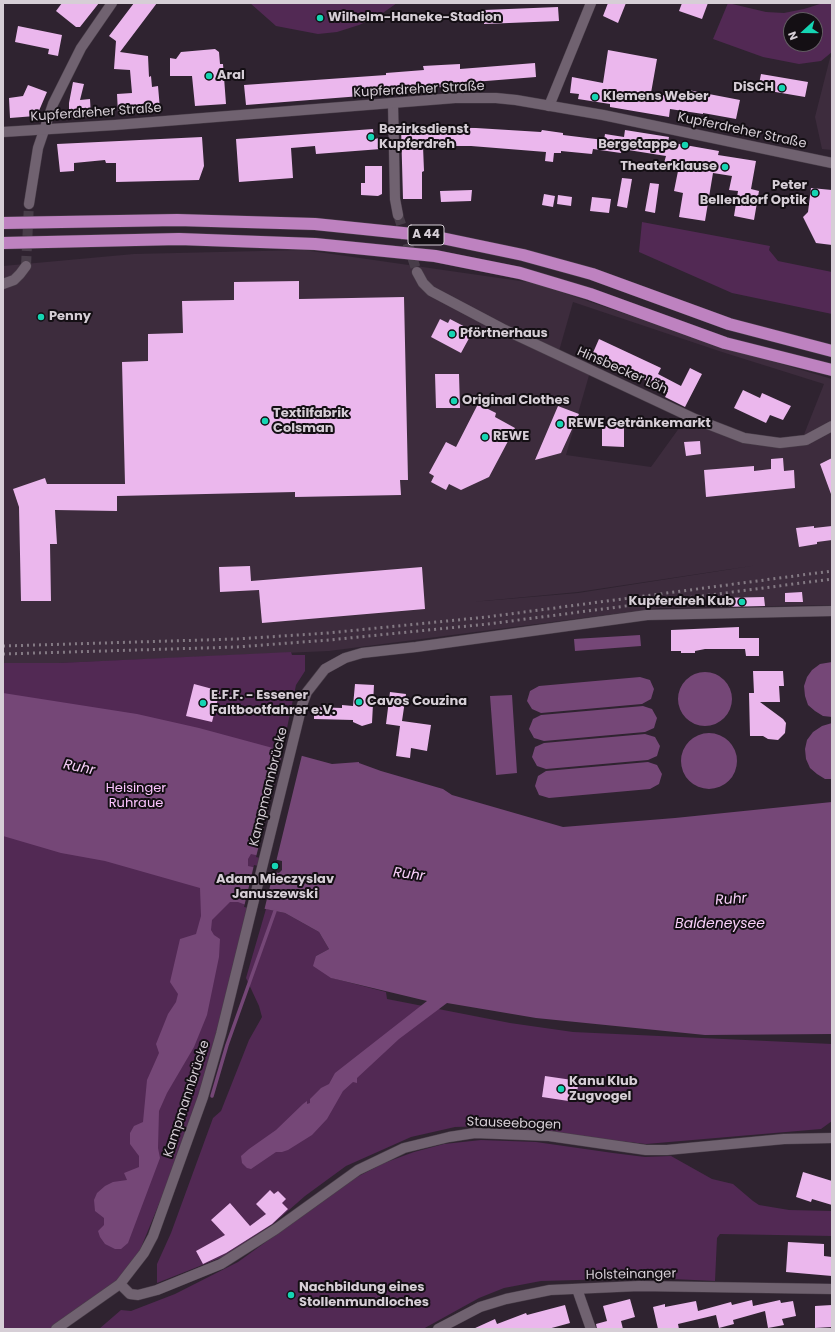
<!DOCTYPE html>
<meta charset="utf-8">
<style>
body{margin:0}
#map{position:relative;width:835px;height:1332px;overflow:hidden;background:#2f2330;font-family:Poppins,sans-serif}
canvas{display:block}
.frame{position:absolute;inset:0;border:4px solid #d6ced6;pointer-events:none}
.north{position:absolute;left:783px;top:12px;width:40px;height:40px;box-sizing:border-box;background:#140f14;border:1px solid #625b62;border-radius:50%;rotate:249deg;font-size:11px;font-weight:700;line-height:16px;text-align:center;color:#d6ced6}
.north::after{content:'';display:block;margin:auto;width:14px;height:18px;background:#15d5b3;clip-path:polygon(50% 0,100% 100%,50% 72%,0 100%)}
</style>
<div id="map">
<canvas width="835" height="1332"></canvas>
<div class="frame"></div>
<div class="north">N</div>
</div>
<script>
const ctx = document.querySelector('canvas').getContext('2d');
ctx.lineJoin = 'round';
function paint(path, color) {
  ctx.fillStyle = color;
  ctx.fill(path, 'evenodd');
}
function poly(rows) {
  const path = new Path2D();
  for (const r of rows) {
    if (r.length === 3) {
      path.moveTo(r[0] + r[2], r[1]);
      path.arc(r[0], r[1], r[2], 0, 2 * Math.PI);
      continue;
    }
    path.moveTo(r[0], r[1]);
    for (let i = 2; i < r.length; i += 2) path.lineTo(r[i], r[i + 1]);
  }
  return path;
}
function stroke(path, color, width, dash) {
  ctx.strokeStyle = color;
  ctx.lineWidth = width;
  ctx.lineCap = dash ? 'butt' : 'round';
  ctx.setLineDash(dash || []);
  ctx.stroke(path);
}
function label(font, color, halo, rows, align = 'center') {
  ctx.font = font + ' Poppins,sans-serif';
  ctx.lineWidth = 4;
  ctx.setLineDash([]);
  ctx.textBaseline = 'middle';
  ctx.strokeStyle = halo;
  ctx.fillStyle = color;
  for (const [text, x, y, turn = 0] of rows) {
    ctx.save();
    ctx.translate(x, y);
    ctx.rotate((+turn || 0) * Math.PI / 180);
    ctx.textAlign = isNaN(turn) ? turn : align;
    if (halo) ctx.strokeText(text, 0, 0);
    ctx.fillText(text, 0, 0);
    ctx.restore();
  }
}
paint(poly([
 [832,55,832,150,822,149,815,117,830,58],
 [304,250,534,283,724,347,832,379,832,605,660,608,329,651,59,663,3,663,3,266,134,254],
 [573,302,722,352,824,384,803,437,778,440,746,436,690,413,651,467,566,455,592,365,559,351],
 [758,565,578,593,472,602,578,592]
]), '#3d2c3d');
paint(poly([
 [250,3,397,3,377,17,359,25,337,32,318,34,276,26],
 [728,3,766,12,784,13,804,9,823,3,832,3,832,52,821,61,799,64,763,57,713,39],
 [791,20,815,20,815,44,791,44],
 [642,222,770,246,769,250,778,261,832,272,832,314,732,293,639,252],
 [291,652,292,655,305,655,305,671,296,685,249,909,199,1097,166,1187,140,1250,130,1271,53,1329,3,1329,3,663,59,663],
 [266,909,285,913,319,932,329,949,316,956,332,978,386,992,387,999,510,1023,573,1032,832,1044,832,1121,821,1129,646,1144,487,1126,455,1127,411,1137,346,1166,305,1196,273,1224,225,1256,157,1283,157,1264,171,1233,213,1118,221,1111,249,1040,262,1017,259,1006,246,978],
 [481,1140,536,1142,613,1153,645,1157,671,1156,712,1179,733,1184,753,1201,759,1205,789,1210,832,1211,832,1236,720,1234,717,1238,715,1281,652,1278,541,1281,504,1288,479,1298,423,1329,99,1329,121,1310,131,1311,175,1294,238,1262,353,1179,384,1163,414,1152,444,1144]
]), '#522954');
paint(poly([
 [640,635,641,646,575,651,574,639],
 [832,662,832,717,823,716,815,711,808,705,805,696,804,686,807,677,812,670,820,664],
 [705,699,27],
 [640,677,650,680,654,689,651,699,642,704,541,713,532,709,527,701,530,691,539,686],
 [3,693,137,714,199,728,332,764,359,762,359,763,381,771,443,789,452,795,563,827,675,818,832,802,832,1034,705,1035,536,1018,447,1003,399,1039,357,1078,357,1083,353,1082,343,1091,327,1119,312,1135,288,1150,282,1152,276,1152,251,1169,247,1168,242,1163,241,1156,249,1149,276,1130,303,1104,307,1101,307,1104,310,1103,310,1099,321,1088,329,1084,335,1073,427,1001,331,978,313,966,316,956,329,949,319,932,285,913,246,905,238,902,230,902,212,920,211,930,214,935,220,939,219,957,207,1015,194,1047,167,1093,159,1111,158,1148,160,1158,128,1243,121,1249,115,1249,105,1244,100,1237,98,1231,104,1225,104,1218,95,1211,94,1200,97,1193,105,1186,113,1182,127,1180,124,1173,139,1167,139,1156,130,1144,130,1133,134,1126,143,1122,147,1080,159,1053,156,1044,168,1014,176,1002,178,994,170,982,180,939,196,934,201,916,200,888,105,861,61,853,3,836],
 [251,854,282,861,282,870,279,873,248,866,248,859],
 [512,695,517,773,496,775,490,696],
 [643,706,652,709,657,718,654,728,645,732,544,741,534,738,529,729,533,719,541,715],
 [832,723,832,779,825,779,817,774,810,768,806,759,805,749,807,740,813,732,822,726],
 [709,761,28],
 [645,734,655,737,660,746,657,756,648,760,546,769,537,766,532,757,535,747,544,743],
 [648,762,657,765,662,774,659,784,650,789,549,798,539,795,535,786,538,776,546,771]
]), '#754777');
paint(poly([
 [283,750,302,755,276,862,256,857],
 [254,865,274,870,264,911,244,907]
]), '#2f2330');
stroke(poly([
 [212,1096,227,1045,275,911]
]), '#754777', 3.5);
paint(poly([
 [62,3,99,3,80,27,76,27,56,11],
 [134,3,157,3,120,52,148,56,149,77,151,76,152,87,158,86,160,109,118,113,117,94,132,93,130,70,114,69,116,41,109,36],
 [608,3,626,3,618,23,603,16],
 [682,3,708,3,702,19,679,11],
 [558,7,559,21,484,24,484,10],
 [18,26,62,35,58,56,48,54,49,49,15,42],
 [215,49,219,52,220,64,223,64,226,104,195,106,192,76,170,76,170,58,176,59,181,52],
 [608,50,657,59,651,93,686,99,688,90,740,100,736,119,703,113,703,114,670,109,669,117,610,107,610,104,578,99,579,94,570,93,572,77,603,83],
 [535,63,536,77,461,83,461,86,425,88,425,91,246,105,244,85,386,75,386,73,424,70,423,66,441,65,460,64,460,69],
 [761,74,808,82,805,97,758,89],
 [73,82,84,84,80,100,90,99,91,117,69,118,69,103],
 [28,85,47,92,38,113,35,116,10,118,9,98,23,96],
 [401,127,476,128,541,132,542,130,563,133,563,135,604,140,605,134,624,137,625,130,669,137,668,142,719,151,718,155,756,161,751,189,759,191,754,220,734,216,738,191,729,190,732,176,713,173,705,221,679,217,683,193,674,191,679,166,664,163,666,156,622,149,621,153,593,149,592,154,561,151,561,153,554,153,553,162,545,161,546,152,471,146,423,146,424,171,422,172,422,199,403,199],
 [373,129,374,139,380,138,381,149,316,154,315,146,291,148,293,178,239,182,236,139],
 [202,137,204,166,199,180,116,182,116,163,106,163,105,160,74,163,74,171,60,172,57,144],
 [365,166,382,166,382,194,378,196,361,195,361,183,365,183],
 [622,178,632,179,627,208,617,206],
 [650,183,659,184,655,213,645,211],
 [811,188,832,190,832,245,816,243,803,217,808,212],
 [472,190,471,201,441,202,440,191],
 [544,194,555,196,553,207,542,205],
 [558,195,572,197,571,206,557,204],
 [592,197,611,199,609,213,590,211],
 [299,281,299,299,404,297,408,480,400,480,401,495,295,497,295,492,117,496,117,511,55,510,57,544,50,544,51,601,21,601,19,507,13,489,45,478,47,484,125,484,122,362,148,361,148,334,183,333,182,301,234,300,234,282],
 [440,319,448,323,450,319,473,331,461,353,431,337],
 [599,339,661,368,658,374,681,386,690,368,702,374,685,407,665,397,668,391,592,355],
 [435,374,459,374,460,408,436,408],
 [743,390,760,398,762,393,791,406,783,420,770,415,766,423,734,408],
 [478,404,496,413,495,417,515,428,489,477,461,490,449,484,446,490,431,482,434,476,429,473,446,442,456,447],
 [558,406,579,414,561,453,535,460],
 [602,426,624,426,624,447,602,446],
 [700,441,701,454,686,456,684,442],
 [783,458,784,471,794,470,795,488,706,497,704,470,754,466,754,471,771,469,771,459],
 [832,458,832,493,831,494,820,464],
 [814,526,814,528,832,526,832,540,817,542,817,544,799,547,796,528],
 [250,566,251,581,422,567,425,609,262,623,259,590,220,592,219,567],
 [802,592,803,602,785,602,785,593],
 [764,597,765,606,719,607,719,598],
 [739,627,739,638,759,638,759,656,746,656,745,649,705,649,695,651,695,653,681,653,681,651,671,651,671,630],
 [753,671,783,671,784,686,779,686,780,702,760,702,783,719,786,723,785,733,778,740,768,739,763,736,750,736,749,693,754,693],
 [194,684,220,691,212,722,186,716],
 [355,684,374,685,372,723,362,726,353,722,353,720,314,719,314,707,342,708,342,705,353,706],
 [390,692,406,694,402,721,431,725,427,751,411,748,410,758,396,756,400,726,386,724],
 [545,1076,579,1081,575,1102,542,1097],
 [803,1172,832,1181,832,1205,812,1199,811,1202,796,1197],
 [270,1190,274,1194,278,1191,286,1199,282,1203,288,1209,272,1224,226,1253,203,1264,196,1251,225,1235,211,1220,230,1203,250,1226,266,1214,256,1204],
 [788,1242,824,1244,824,1256,832,1257,832,1276,786,1272],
 [630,1299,635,1317,621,1321,623,1329,597,1329,596,1324,607,1321,603,1306],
 [752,1300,753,1306,780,1300,781,1303,793,1301,796,1316,782,1319,784,1325,768,1328,765,1311,733,1320,734,1324,719,1328,716,1315,678,1324,679,1329,658,1329,653,1307,665,1304,665,1307,696,1301,698,1311,731,1302,732,1305],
 [565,1305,570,1323,548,1329,473,1329,495,1319,497,1324,526,1313,527,1315],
 [832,1305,832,1327,815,1328,815,1306]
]), '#ebb7ed');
stroke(poly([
 [398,215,417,272],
 [26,266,29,204]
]), '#483d49', 10, [10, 5]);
const minor = poly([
 [393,103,395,199,398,215],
 [549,106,591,3],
 [29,204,38,148,53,104,81,48,112,3],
 [417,272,423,283,431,291,503,329,695,419,744,438,780,443,806,440,832,426],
 [3,284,14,280,20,274,26,266],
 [577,1289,591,1329],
 [438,1329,480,1307,506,1299,550,1290,639,1286,832,1289]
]);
const tertiary = poly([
 [3,132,115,125,455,98,496,98,516,100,603,115,832,163],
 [120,1284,130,1294,138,1295,157,1290,221,1264,276,1229,358,1170,404,1148,449,1137,475,1133,549,1136,646,1150,667,1150,784,1139,832,1138],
 [56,1329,120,1284,144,1253,153,1236,203,1097,221,1034,302,705,307,692,325,669,345,658,362,653,416,647,647,615,832,611]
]);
const motorway = poly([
 [3,223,177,220,315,224,432,236,523,255,592,274,729,324,832,351],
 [3,243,179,239,315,244,435,256,520,273,590,294,725,343,832,370]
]);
stroke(minor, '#493e49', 11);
stroke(tertiary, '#493e49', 11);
stroke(motorway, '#493e49', 13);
stroke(minor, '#706270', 10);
stroke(tertiary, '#706270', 10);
stroke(motorway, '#be82c0', 12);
stroke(poly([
 [3,646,237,639,328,633,487,617,832,571],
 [3,654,237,647,329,640,488,624,832,579]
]), '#837983', 3, [2, 4]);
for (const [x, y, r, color] of [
 [320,18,4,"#15d5b3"],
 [209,76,4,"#15d5b3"],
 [782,88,4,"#15d5b3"],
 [595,97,4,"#15d5b3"],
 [371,137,4,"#15d5b3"],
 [685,145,4,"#15d5b3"],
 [725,167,4,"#15d5b3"],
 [815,193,4,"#15d5b3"],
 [41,317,4,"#15d5b3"],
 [452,334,4,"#15d5b3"],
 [454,401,4,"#15d5b3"],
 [265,421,4,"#15d5b3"],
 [560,424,4,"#15d5b3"],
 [485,437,4,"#15d5b3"],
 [742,602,4,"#15d5b3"],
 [359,702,4,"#15d5b3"],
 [203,703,4,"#15d5b3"],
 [275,866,4,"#15d5b3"],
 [561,1089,4,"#15d5b3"],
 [291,1295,4,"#15d5b3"]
]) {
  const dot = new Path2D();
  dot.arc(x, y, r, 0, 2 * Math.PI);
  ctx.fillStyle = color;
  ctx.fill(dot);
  stroke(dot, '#140f14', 1.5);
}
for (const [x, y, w] of [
 [426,235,36]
]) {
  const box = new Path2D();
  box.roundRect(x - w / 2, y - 10, w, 20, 3);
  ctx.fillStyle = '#140f14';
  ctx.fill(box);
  stroke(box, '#d6ced6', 1);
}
label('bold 12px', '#d6ced6', null, [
 ["A 44",426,235]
]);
label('bold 13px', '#d6ced6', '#140f14', [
 ["Wilhelm-Haneke-Stadion",328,18],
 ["Aral",217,76],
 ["DiSCH",774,88,"right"],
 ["Klemens Weber",603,97],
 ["Bezirksdienst",379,130],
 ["Kupferdreh",379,145],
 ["Bergetappe",677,145,"right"],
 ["Theaterklause",717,167,"right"],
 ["Peter",807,186,"right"],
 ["Bellendorf Optik",807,201,"right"],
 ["Penny",49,317],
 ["Pförtnerhaus",460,334],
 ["Original Clothes",462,401],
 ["Textilfabrik",273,414],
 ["Colsman",273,429],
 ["REWE Getränkemarkt",568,424],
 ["REWE",493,437],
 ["Kupferdreh Kub",734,602,"right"],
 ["E.F.F. - Essener",211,696],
 ["Faltbootfahrer e.V.",211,711],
 ["Cavos Couzina",367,702],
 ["Adam Mieczyslav",275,880,"center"],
 ["Januszewski",275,895,"center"],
 ["Kanu Klub",569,1082],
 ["Zugvogel",569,1097],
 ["Nachbildung eines",299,1288],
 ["Stollenmundloches",299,1303]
], 'left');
label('13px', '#d6ced6', '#140f14', [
 ["Kupferdreher Straße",419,90,-3],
 ["Kupferdreher Straße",96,113,-4],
 ["Kupferdreher Straße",742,131,12],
 ["Hinsbecker Löh",622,371,24],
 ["Kampmannbrücke",269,787,-76],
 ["Kampmannbrücke",187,1099,-72],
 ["Stauseebogen",514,1124,2],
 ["Holsteinanger",631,1275,-1]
]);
label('13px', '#fcc4fe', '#140f14', [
 ["Heisinger",136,789],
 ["Ruhraue",136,804]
]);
label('italic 14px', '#fad0fb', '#140f14', [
 ["Ruhr",79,768,12],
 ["Ruhr",409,875,7],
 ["Ruhr",731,900,-4],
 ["Baldeneysee",720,924]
]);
</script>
